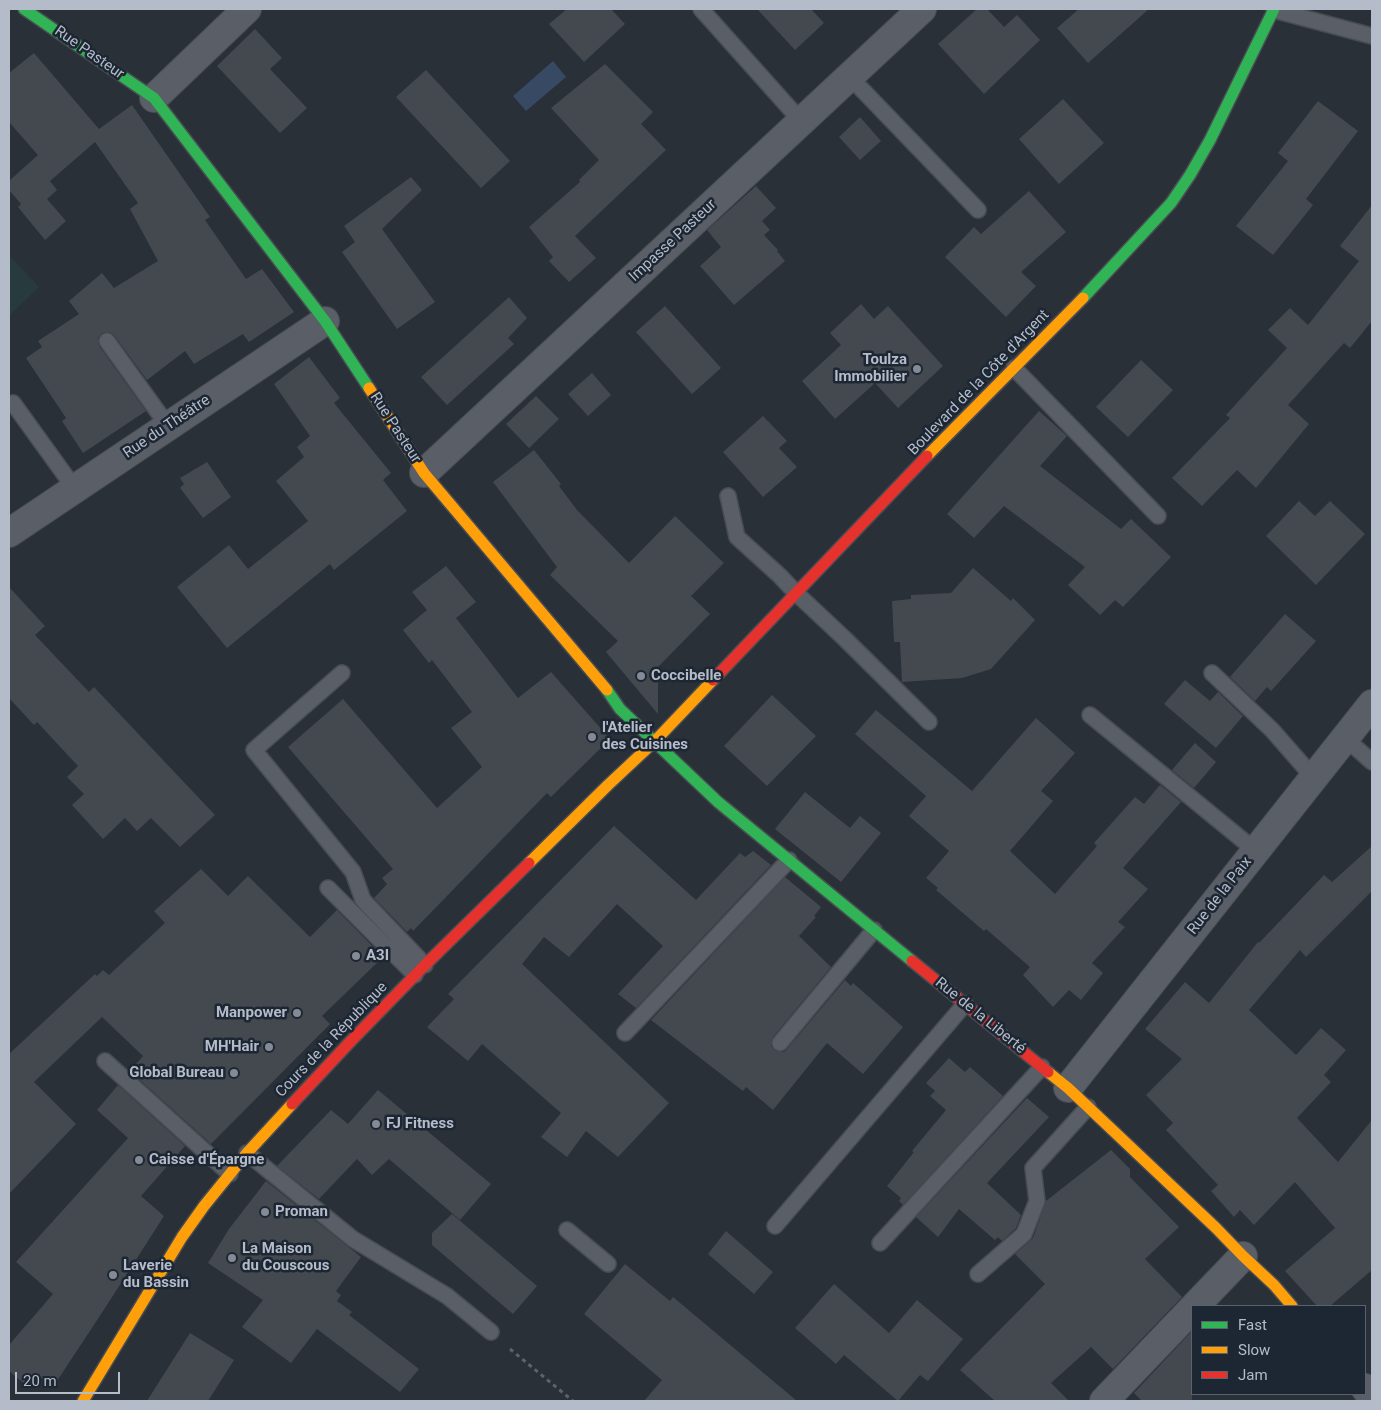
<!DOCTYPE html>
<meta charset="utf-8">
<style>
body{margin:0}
#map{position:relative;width:1381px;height:1410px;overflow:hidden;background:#2a3038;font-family:Roboto,sans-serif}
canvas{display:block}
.frame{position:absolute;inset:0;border:10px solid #b4bcc9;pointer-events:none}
.legend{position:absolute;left:1191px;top:1305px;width:175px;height:90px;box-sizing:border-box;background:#1d2633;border:1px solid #59626f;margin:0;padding:6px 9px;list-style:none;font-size:15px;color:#b4bcc9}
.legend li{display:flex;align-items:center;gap:10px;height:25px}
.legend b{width:25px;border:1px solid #59626f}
.scale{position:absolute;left:15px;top:1372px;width:105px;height:22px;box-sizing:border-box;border:2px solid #b4bcc9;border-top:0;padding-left:6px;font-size:15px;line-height:18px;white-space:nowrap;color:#b4bcc9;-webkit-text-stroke:4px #1d2633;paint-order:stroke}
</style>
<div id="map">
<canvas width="1381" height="1410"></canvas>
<div class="frame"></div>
<ul class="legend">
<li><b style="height:6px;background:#30b455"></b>Fast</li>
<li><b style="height:6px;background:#ff9f0a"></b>Slow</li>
<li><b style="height:6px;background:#e5322d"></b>Jam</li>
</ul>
<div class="scale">20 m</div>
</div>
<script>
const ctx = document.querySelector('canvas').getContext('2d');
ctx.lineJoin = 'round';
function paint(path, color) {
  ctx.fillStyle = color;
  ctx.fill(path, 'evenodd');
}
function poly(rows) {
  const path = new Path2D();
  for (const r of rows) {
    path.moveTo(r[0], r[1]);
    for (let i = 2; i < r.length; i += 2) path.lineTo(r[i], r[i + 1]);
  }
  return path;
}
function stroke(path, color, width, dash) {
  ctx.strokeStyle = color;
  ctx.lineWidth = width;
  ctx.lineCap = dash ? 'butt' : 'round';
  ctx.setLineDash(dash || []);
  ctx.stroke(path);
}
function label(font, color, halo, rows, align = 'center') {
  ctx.font = font + ' Roboto,sans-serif';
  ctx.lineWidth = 5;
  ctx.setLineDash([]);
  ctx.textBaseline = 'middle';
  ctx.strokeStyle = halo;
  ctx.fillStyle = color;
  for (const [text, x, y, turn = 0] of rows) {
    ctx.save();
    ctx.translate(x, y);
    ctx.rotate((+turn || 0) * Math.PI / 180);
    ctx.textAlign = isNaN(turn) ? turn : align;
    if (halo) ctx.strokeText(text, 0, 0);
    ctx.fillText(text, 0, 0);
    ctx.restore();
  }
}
paint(poly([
 [9,255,39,287,9,316]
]), '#273a3e');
paint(poly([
 [553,61,566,77,526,111,513,96]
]), '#384963');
paint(poly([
 [567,9,611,9,625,24,584,62,549,24],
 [757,9,811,9,824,23,795,50],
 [977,9,987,9,1004,27,1017,15,1040,40,984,94,938,44],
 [1079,9,1149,9,1088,63,1057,28],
 [255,29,282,58,270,69,307,108,280,133,217,66],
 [34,53,99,129,132,105,210,217,205,220,246,279,262,269,294,312,249,342,243,334,194,364,185,351,147,380,114,335,110,332,107,332,102,333,98,338,98,342,99,346,146,411,83,453,62,421,66,418,26,358,42,347,38,341,79,314,69,301,102,273,114,288,158,261,130,209,138,203,95,142,50,181,57,190,47,199,66,221,45,240,18,207,21,204,9,190,9,181,38,155,9,122,9,73],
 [605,64,653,112,641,124,666,150,575,236,596,258,569,282,549,261,553,257,529,227,580,182,579,180,599,160,551,108],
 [426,70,510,161,481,188,396,97],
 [1063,99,1104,143,1059,184,1019,139],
 [1318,101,1358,131,1306,199,1313,205,1273,255,1236,226,1288,161,1278,153],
 [860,117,881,141,860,160,839,137],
 [411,177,422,190,382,229,435,302,397,329,342,252,355,242,344,226],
 [756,186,776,208,762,221,770,230,764,235,778,250,777,251,785,261,734,305,700,266,721,247,707,230],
 [1029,191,1066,232,1021,272,1036,286,1006,317,945,257,974,227,981,234],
 [1372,205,1372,321,1350,348,1344,343,1288,405,1309,424,1256,488,1237,470,1202,506,1172,478,1230,418,1226,415,1287,348,1268,330,1290,308,1308,325,1359,261,1340,246],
 [509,297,527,318,508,338,514,344,447,405,421,377],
 [861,304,874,319,888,306,943,366,898,408,875,383,835,419,802,381,841,345,830,333],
 [665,306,721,368,692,394,636,332],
 [309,357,340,398,334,403,391,473,383,480,407,511,334,570,330,564,227,648,177,587,229,545,248,569,308,521,276,481,304,457,297,447,310,436,274,384],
 [1141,360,1173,390,1128,437,1096,407],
 [592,373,611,395,588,416,568,394],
 [536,396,559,419,529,448,506,424],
 [1039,411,1067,436,1040,466,1121,529,1131,519,1171,557,1123,607,1115,600,1100,615,1068,585,1085,567,1004,506,974,538,947,514],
 [763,416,787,441,779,448,797,467,763,497,723,452],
 [534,450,561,484,559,486,577,510,629,563,675,516,724,563,691,596,710,614,658,667,658,714,606,652,618,641,550,575,557,567,493,482],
 [207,462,231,497,203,518,180,488,184,484,180,478],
 [1299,501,1315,516,1330,501,1365,534,1316,585,1266,536],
 [446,566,476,602,456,618,518,698,551,672,610,739,551,797,547,793,413,931,411,928,407,932,374,898,387,884,382,878,393,869,288,747,343,699,437,808,482,767,451,728,472,712,432,660,429,663,403,630,427,610,412,592],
 [973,568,1011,601,1013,598,1035,620,991,669,962,678,902,682,900,642,894,642,892,601,911,599,911,595,951,593],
 [9,587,45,626,35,635,89,692,94,687,215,815,180,847,151,818,137,831,125,818,103,839,72,805,84,794,67,777,78,766,37,722,34,725,9,698],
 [1285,614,1316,641,1271,691,1267,687,1255,701,1230,677],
 [1185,680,1210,701,1218,692,1243,716,1216,748,1164,704],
 [772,695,816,736,767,786,724,746],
 [876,710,972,791,1036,718,1075,753,1041,791,1053,801,1010,851,1055,894,1097,846,1094,843,1135,797,1144,804,1160,785,1181,802,1123,868,1148,889,1118,922,1125,927,1092,963,1103,973,1081,1000,1069,990,1053,1007,1023,975,1030,967,986,929,984,931,936,890,938,888,926,878,949,851,909,816,926,796,855,734],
 [1195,743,1216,762,1194,788,1172,770],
 [805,792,850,828,860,816,881,833,841,882,775,829],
 [614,826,696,900,740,853,745,857,753,851,771,865,636,1008,618,994,663,946,617,904,569,957,544,937,522,964,669,1103,618,1157,586,1131,567,1157,541,1137,561,1113,482,1044,468,1061,427,1027,454,999,448,994],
 [1372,846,1372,891,1306,957,1300,950,1249,1010,1296,1055,1321,1028,1346,1050,1324,1075,1331,1082,1297,1118,1338,1162,1372,1120,1372,1270,1330,1306,1317,1306,1285,1271,1335,1228,1295,1182,1254,1225,1240,1210,1234,1217,1211,1191,1218,1185,1166,1130,1173,1123,1146,1095,1182,1059,1145,1029,1185,982,1209,1003,1258,942,1259,943,1324,875,1332,882],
 [201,869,228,896,248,876,310,937,337,910,383,957,322,1016,330,1024,211,1144,130,1071,143,1056,102,1017,34,1082,76,1124,9,1194,9,1054,95,974,97,976,103,970,109,975,165,923,154,911],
 [785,877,821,907,814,916,816,917,799,936,831,967,773,1037,771,1042,771,1046,774,1050,779,1052,784,1052,787,1049,845,980,851,986,853,983,903,1027,863,1074,827,1043,773,1110,746,1087,743,1091,651,1020],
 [949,1058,965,1072,970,1067,1003,1096,903,1205,899,1201,901,1198,887,1186,914,1152,912,1151,946,1110,930,1096,935,1091,926,1083],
 [118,1085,185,1146,141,1196,164,1216,107,1305,53,1387,40,1377,27,1386,9,1371,9,1345,53,1294,16,1262,128,1138,97,1110],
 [378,1090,491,1184,460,1220,389,1159,372,1175,357,1159,319,1199,277,1166,331,1110,348,1124],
 [1027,1098,1049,1117,987,1183,1021,1215,1016,1228,1002,1241,998,1237,995,1240,959,1209,938,1237,916,1217],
 [1111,1150,1130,1169,1130,1177,1179,1227,1145,1259,1182,1297,1113,1369,1091,1347,1051,1383,1069,1401,995,1401,960,1370,1045,1284,1015,1254,1033,1238,1046,1201],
 [266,1181,361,1257,336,1291,341,1295,337,1301,352,1312,349,1315,419,1369,400,1392,317,1329,291,1363,242,1327,263,1300,208,1263,229,1229],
 [452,1214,537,1286,513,1314,432,1245,432,1233],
 [726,1231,773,1272,754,1294,708,1254],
 [625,1264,670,1301,673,1297,797,1401,644,1401,662,1380,584,1314],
 [834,1284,889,1333,917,1300,963,1339,928,1381,920,1375,898,1401,844,1355,836,1364,795,1328],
 [1192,1331,1192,1401,1142,1401,1134,1393],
 [190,1333,234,1360,208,1401,147,1401]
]), '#444950');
const lane = poly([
 [701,9,801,121],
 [1274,10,1372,36],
 [849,76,978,210],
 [107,341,168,426],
 [1014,368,1158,516],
 [13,403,75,489],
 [728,496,737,537,780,576,796,593,844,638,929,722],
 [342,673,254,750,353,872,363,900,425,965],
 [1212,673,1272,730,1314,778],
 [1090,715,1256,851],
 [1345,738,1372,762],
 [328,888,415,975],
 [625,1033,789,860],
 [780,1043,874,930],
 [105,1061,230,1174],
 [247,1153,353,1239,447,1296,491,1332],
 [775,1226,965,1004],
 [567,1230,608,1264],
 [880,1243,1042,1067],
 [978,1274,1024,1234,1037,1201,1033,1168,1088,1107]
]);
const street = poly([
 [154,98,247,9],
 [424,473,922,9],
 [9,533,325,321],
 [1068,1088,1372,704],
 [1195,1306,1243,1256],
 [1365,1388,1372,1397],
 [1104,1401,1192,1309]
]);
const fast = poly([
 [24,9,154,98,325,321,369,388],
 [1083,298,1171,203,1190,175,1210,140,1274,9],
 [607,690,620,709,718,802,912,961]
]);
const slow = poly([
 [369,388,424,473,607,690],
 [927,456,1083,298],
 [529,863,608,785,655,741,713,680],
 [1048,1072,1068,1088,1216,1228,1243,1256,1274,1285,1292,1306],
 [83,1401,182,1237,204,1206,247,1153,292,1104]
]);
const jam = poly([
 [713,680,927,456],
 [912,961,1048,1072],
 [292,1104,349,1043,425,965,529,863]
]);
stroke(lane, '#484c53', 18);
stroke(street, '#484c53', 30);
stroke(fast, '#484c53', 14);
stroke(slow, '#484c53', 14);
stroke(jam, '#484c53', 14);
stroke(poly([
 [510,1349,573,1401]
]), '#5d636a', 3, [4, 4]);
stroke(lane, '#5a5e66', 15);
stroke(street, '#5a5e66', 28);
stroke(fast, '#30b455', 11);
stroke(slow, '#ff9f0a', 11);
stroke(jam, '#e5322d', 11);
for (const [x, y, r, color] of [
 [917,369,5,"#848b96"],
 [641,676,5,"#848b96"],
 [592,737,5,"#848b96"],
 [356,956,5,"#848b96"],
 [297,1013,5,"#848b96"],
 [269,1047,5,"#848b96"],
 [234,1073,5,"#848b96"],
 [376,1124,5,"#848b96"],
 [139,1160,5,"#848b96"],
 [265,1212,5,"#848b96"],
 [232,1258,5,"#848b96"],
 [113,1275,5,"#848b96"]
]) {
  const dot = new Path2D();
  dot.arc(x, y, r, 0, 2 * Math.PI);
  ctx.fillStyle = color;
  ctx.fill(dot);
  stroke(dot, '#1d2633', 2);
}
label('15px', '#b4bcc9', '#1d2633', [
 ["Rue Pasteur",89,53,35],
 ["Impasse Pasteur",673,241,-43],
 ["Boulevard de la Côte d'Argent",979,383,-46],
 ["Rue du Théâtre",167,427,-34],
 ["Rue Pasteur",395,428,57],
 ["Rue de la Paix",1220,896,-52],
 ["Rue de la Liberté",980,1016,39],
 ["Cours de la République",332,1040,-46]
]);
label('bold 15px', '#b4bcc9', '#1d2633', [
 ["Toulza",907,360,"right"],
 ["Immobilier",907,377,"right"],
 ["Coccibelle",651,676],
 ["l'Atelier",602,728],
 ["des Cuisines",602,745],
 ["A3I",366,956],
 ["Manpower",287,1013,"right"],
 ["MH'Hair",259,1047,"right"],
 ["Global Bureau",224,1073,"right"],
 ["FJ Fitness",386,1124],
 ["Caisse d'Épargne",149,1160],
 ["Proman",275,1212],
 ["La Maison",242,1249],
 ["du Couscous",242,1266],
 ["Laverie",123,1266],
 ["du Bassin",123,1283]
], 'left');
</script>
